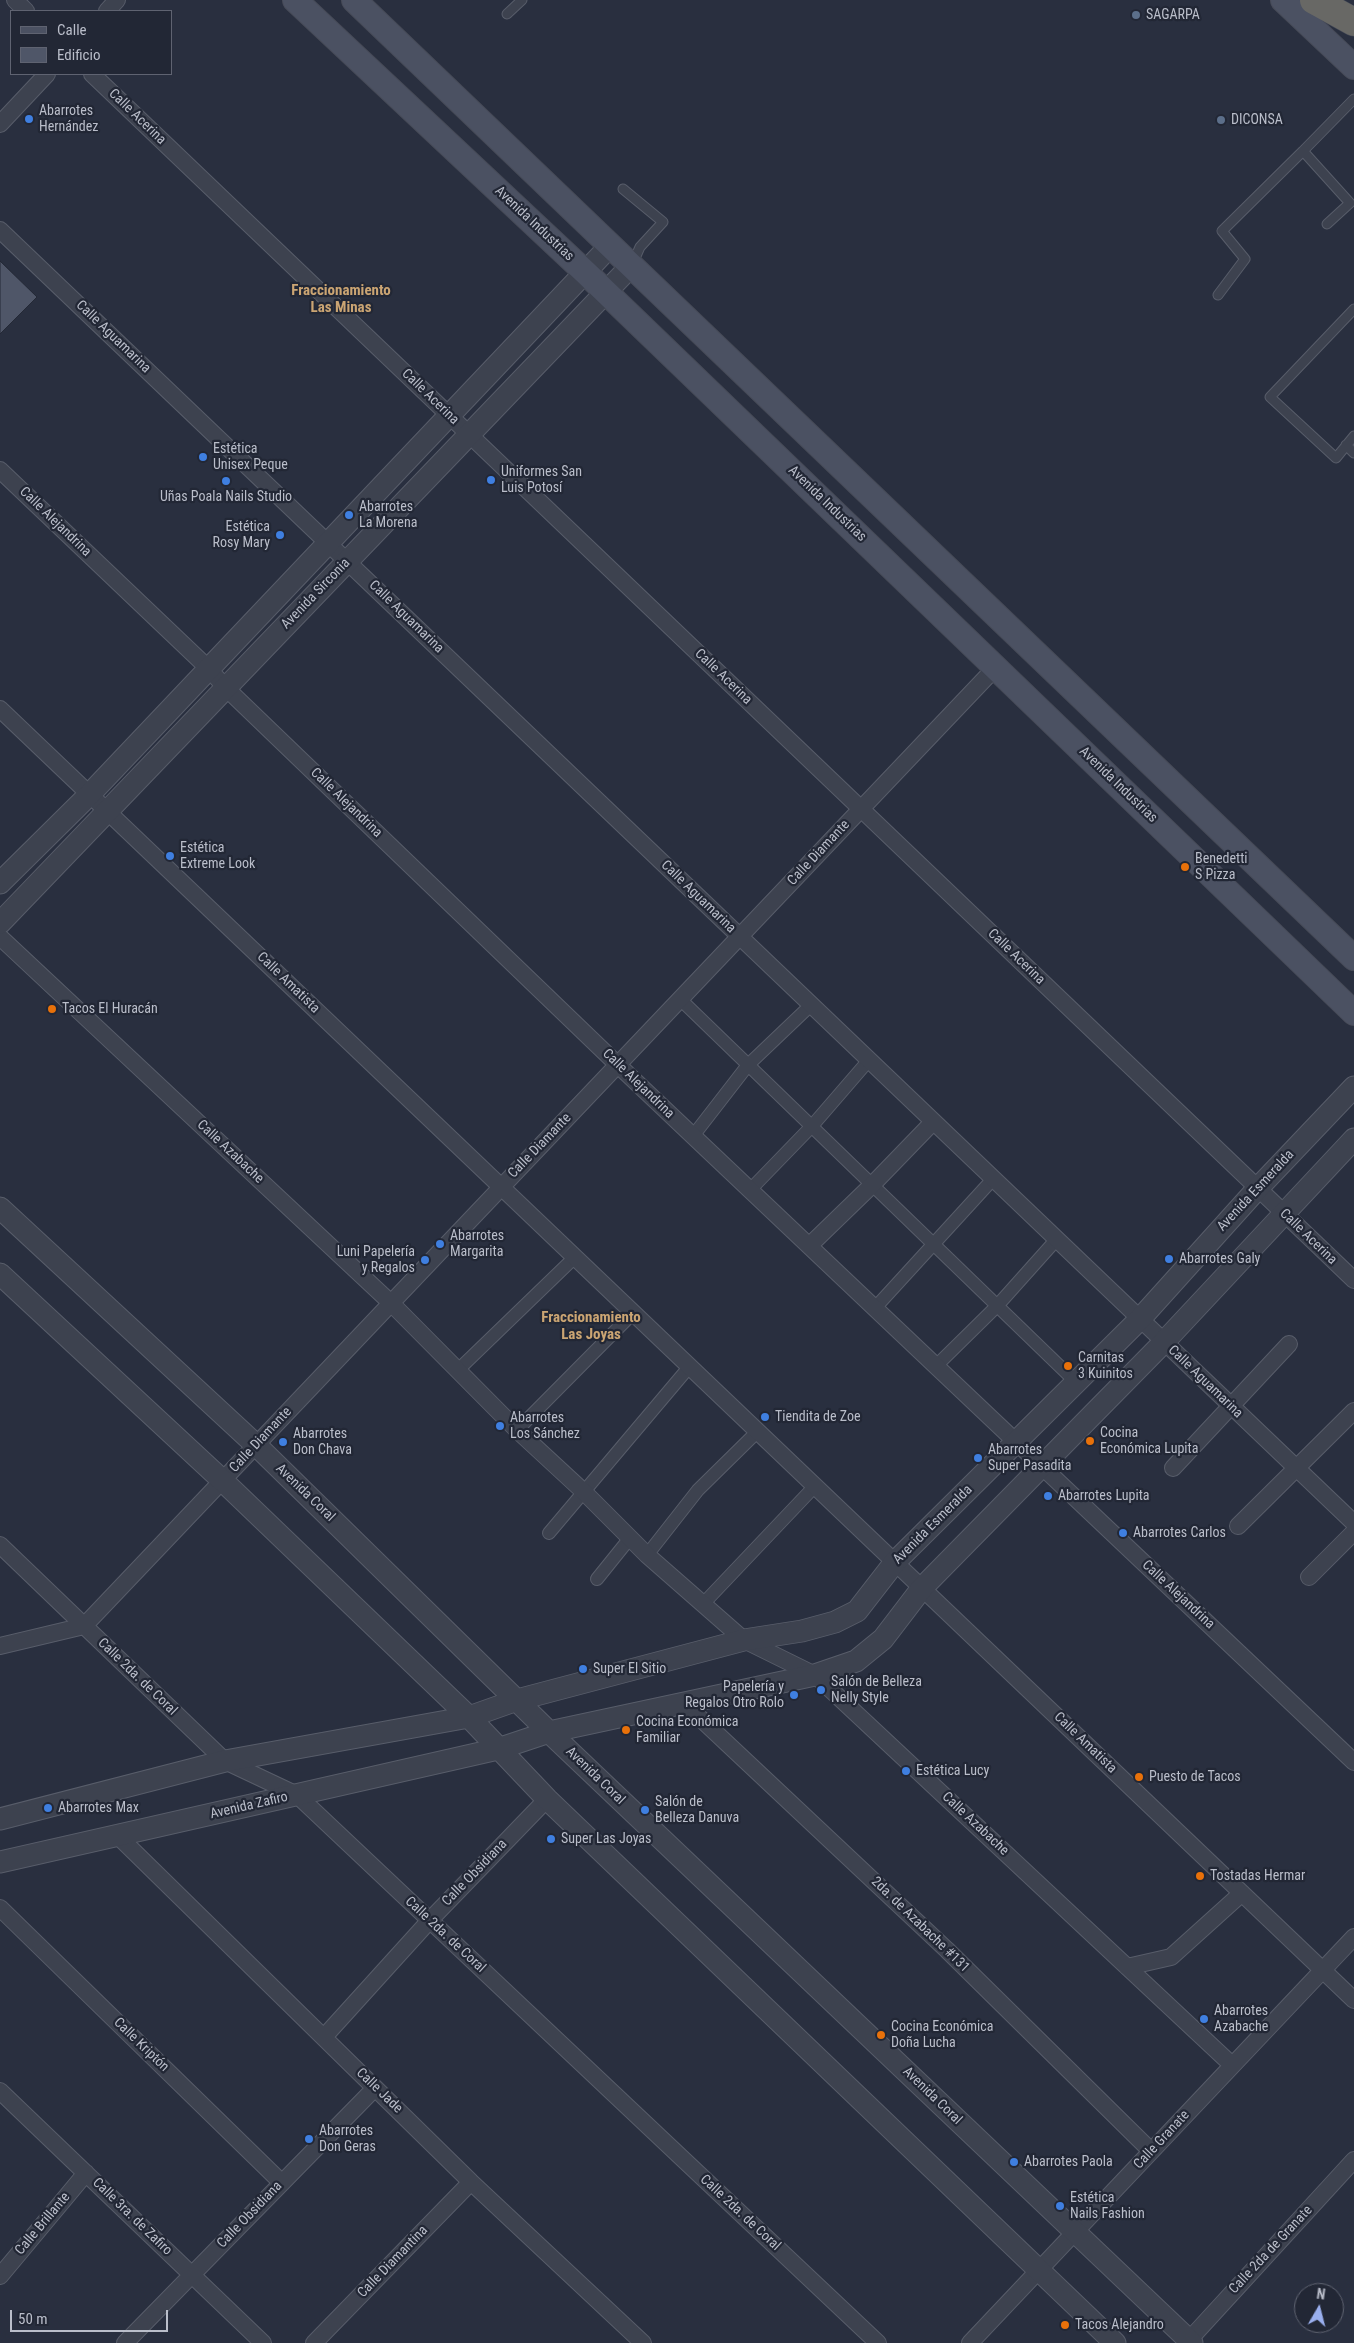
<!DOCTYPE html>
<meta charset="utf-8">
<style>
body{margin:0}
#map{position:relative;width:1354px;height:2343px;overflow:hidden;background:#292f3f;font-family:"Roboto Condensed",sans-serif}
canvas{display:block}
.legend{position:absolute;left:10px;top:10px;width:162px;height:65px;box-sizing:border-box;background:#222735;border:1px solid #5f6371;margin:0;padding:6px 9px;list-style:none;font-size:15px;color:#babeca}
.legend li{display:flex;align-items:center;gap:10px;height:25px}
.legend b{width:25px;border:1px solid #5f6371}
.north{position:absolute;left:1294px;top:2283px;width:50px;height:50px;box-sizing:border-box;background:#222735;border:1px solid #5f6371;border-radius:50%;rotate:8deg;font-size:14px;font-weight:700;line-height:20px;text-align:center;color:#babeca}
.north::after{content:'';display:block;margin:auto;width:18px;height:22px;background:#9aafee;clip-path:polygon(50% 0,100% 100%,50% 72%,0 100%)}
.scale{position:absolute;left:10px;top:2310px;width:158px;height:22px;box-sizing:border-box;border:2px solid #babeca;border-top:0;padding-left:6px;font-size:15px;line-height:18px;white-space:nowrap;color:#babeca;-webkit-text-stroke:4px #222735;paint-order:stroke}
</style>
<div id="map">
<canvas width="1354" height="2343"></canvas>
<ul class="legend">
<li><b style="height:6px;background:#4b5162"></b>Calle</li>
<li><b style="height:14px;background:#4f5668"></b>Edificio</li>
</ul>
<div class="north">N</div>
<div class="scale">50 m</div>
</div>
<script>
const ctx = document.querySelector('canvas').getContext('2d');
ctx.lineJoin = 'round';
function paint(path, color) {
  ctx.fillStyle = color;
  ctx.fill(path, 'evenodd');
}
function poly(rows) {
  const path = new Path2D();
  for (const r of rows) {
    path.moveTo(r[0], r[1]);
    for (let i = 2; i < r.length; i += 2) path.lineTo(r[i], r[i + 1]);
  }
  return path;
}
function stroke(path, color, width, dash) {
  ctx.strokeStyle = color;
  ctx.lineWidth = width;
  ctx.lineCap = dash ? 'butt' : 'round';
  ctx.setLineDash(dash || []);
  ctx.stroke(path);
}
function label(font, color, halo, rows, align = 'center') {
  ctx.font = font + ' "Roboto Condensed",sans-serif';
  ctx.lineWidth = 4.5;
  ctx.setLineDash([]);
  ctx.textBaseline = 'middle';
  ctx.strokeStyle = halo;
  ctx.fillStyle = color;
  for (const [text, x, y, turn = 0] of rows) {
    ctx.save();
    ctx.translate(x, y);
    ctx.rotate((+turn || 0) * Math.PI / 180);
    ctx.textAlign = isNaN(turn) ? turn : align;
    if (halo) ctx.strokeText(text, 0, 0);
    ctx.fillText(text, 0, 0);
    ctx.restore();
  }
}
const building = poly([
 [0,261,37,297,0,334,0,261]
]);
paint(building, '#4f5668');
stroke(building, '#242936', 1);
const service = poly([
 [507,14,522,0],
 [623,189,663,222,640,247,632,265],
 [1327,224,1350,203,1303,151,1354,99],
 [1218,295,1245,259,1222,231,1303,151],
 [1354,309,1270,397,1336,458,1354,436],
 [1346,445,1354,453]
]);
const pedestrian = poly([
 [680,999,1076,1382],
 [693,1136,748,1065,811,1005],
 [750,1190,812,1126,869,1060],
 [875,1308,993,1179],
 [936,1366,997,1306,1056,1240],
 [458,1370,575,1257],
 [517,1430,633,1313],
 [549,1533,690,1366],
 [647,1555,698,1490,758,1431],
 [597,1579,630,1538],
 [703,1604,815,1486]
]);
const minor = poly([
 [15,0,26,11],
 [107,11,117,0],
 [92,74,1354,1280],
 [0,124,47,74],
 [0,230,1354,1523],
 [0,470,208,668,226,688,618,1065,1354,1762],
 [0,709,1354,2000],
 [0,937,392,1304,517,1430,583,1491,647,1555,744,1640,815,1675,1232,2065],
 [809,1246,872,1185,933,1122],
 [1173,1468,1289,1344],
 [1238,1526,1354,1411],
 [0,1545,225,1761,297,1795,878,2343],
 [1309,1577,1354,1532],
 [0,1646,84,1626,996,667],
 [684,1703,947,1950,1151,2151],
 [118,1836,471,2182,643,2343],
 [0,1908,282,2183],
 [1127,1967,1171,1957,1242,1893],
 [324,2037,430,1920,547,1799],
 [0,2091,263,2343],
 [0,2276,86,2173],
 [1189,2340,1354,2160],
 [125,2343,375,2088],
 [314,2343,471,2182],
 [970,2343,1354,1937]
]);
const tertiary = poly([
 [0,883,90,794,610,246],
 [0,923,632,265],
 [0,1208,256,1445,549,1732,1192,2343],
 [0,1274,223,1481,469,1717,547,1799,1115,2343],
 [0,1819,225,1761,469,1717,517,1700,744,1640,802,1631,835,1622,857,1611,895,1562,1140,1319,1258,1188,1354,1087],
 [0,1862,498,1749,549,1732,815,1675,856,1661,883,1639,922,1588,1164,1342,1354,1139]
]);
const secondary = poly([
 [295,0,585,272,1354,1013],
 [354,0,1354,958],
 [1283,0,1354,67]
]);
const trunk = poly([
 [1314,0,1354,22]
]);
stroke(service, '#585d6a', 11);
stroke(pedestrian, '#585d6a', 14);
stroke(minor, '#585d6a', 18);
stroke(tertiary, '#585d6a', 23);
stroke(secondary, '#474b58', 26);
stroke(trunk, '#454a57', 29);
stroke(service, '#3d424f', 9);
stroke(pedestrian, '#3d424f', 12);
stroke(minor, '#3d424f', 16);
stroke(tertiary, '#3d424f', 21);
stroke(secondary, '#4b5162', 24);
stroke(trunk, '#686865', 28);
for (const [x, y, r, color] of [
 [1136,15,5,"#5c6f8a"],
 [29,119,5,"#3f7fe0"],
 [1221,120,5,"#5c6f8a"],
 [203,457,5,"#3f7fe0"],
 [491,480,5,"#3f7fe0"],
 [226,481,5,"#3f7fe0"],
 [349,515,5,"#3f7fe0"],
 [280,535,5,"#3f7fe0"],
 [170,856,5,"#3f7fe0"],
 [1185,867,5,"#e8710a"],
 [52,1009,5,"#e8710a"],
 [440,1244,5,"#3f7fe0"],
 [1169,1259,5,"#3f7fe0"],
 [425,1260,5,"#3f7fe0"],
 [1068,1366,5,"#e8710a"],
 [765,1417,5,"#3f7fe0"],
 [500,1426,5,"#3f7fe0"],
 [1090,1441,5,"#e8710a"],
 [283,1442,5,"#3f7fe0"],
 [978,1458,5,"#3f7fe0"],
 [1048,1496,5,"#3f7fe0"],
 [1123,1533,5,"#3f7fe0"],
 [583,1669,5,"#3f7fe0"],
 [821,1690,5,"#3f7fe0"],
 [794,1695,5,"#3f7fe0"],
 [626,1730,5,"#e8710a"],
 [906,1771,5,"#3f7fe0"],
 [1139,1777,5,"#e8710a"],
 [48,1808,5,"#3f7fe0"],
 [645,1810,5,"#3f7fe0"],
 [551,1839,5,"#3f7fe0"],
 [1200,1876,5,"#e8710a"],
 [1204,2019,5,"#3f7fe0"],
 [881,2035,5,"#e8710a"],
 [309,2139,5,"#3f7fe0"],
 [1014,2162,5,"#3f7fe0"],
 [1060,2206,5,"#3f7fe0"],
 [1065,2325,5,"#e8710a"]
]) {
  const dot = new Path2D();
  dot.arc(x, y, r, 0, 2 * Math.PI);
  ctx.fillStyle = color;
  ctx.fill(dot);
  stroke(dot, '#222735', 2);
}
label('14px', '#babeca', '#222735', [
 ["SAGARPA",1146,15],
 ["Abarrotes",39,111],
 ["Hernández",39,127],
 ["DICONSA",1231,120],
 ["Estética",213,449],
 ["Unisex Peque",213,465],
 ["Uniformes San",501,472],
 ["Luis Potosí",501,488],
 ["Uñas Poala Nails Studio",226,497,"center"],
 ["Abarrotes",359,507],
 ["La Morena",359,523],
 ["Estética",270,527,"right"],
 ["Rosy Mary",270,543,"right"],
 ["Estética",180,848],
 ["Extreme Look",180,864],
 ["Benedetti",1195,859],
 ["S Pizza",1195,875],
 ["Tacos El Huracán",62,1009],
 ["Abarrotes",450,1236],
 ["Margarita",450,1252],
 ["Luni Papelería",415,1252,"right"],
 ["y Regalos",415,1268,"right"],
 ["Abarrotes Galy",1179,1259],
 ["Carnitas",1078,1358],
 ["3 Kuinitos",1078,1374],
 ["Tiendita de Zoe",775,1417],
 ["Abarrotes",510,1418],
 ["Los Sánchez",510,1434],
 ["Cocina",1100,1433],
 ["Económica Lupita",1100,1449],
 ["Abarrotes",293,1434],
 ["Don Chava",293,1450],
 ["Abarrotes",988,1450],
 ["Super Pasadita",988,1466],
 ["Abarrotes Lupita",1058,1496],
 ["Abarrotes Carlos",1133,1533],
 ["Super El Sitio",593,1669],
 ["Salón de Belleza",831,1682],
 ["Nelly Style",831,1698],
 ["Papelería y",784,1687,"right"],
 ["Regalos Otro Rolo",784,1703,"right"],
 ["Cocina Económica",636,1722],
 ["Familiar",636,1738],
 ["Estética Lucy",916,1771],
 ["Puesto de Tacos",1149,1777],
 ["Salón de",655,1802],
 ["Belleza Danuva",655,1818],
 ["Abarrotes Max",58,1808],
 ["Super Las Joyas",561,1839],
 ["Tostadas Hermar",1210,1876],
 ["Abarrotes",1214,2011],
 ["Azabache",1214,2027],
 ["Cocina Económica",891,2027],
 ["Doña Lucha",891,2043],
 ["Abarrotes",319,2131],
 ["Don Geras",319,2147],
 ["Abarrotes Paola",1024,2162],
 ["Estética",1070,2198],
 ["Nails Fashion",1070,2214],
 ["Tacos Alejandro",1075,2325]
], 'left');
label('14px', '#babeca', '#222735', [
 ["Calle Acerina",137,117,44],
 ["Avenida Industrias",534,224,43],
 ["Calle Aguamarina",113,337,44],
 ["Calle Acerina",430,397,44],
 ["Avenida Industrias",827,504,44],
 ["Calle Alejandrina",55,522,44],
 ["Avenida Sirconia",316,594,-46],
 ["Calle Aguamarina",406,617,44],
 ["Calle Acerina",723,677,44],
 ["Avenida Industrias",1118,785,44],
 ["Calle Alejandrina",346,803,44],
 ["Calle Diamante",819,853,-47],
 ["Calle Aguamarina",698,897,44],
 ["Calle Acerina",1016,957,44],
 ["Calle Amatista",288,983,44],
 ["Calle Alejandrina",638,1084,44],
 ["Calle Diamante",540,1146,-46],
 ["Calle Azabache",230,1152,43],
 ["Avenida Esmeralda",1256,1191,-47],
 ["Calle Acerina",1308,1237,44],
 ["Calle Aguamarina",1205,1382,44],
 ["Calle Diamante",261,1440,-47],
 ["Avenida Coral",305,1493,44],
 ["Avenida Esmeralda",933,1525,-45],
 ["Calle Alejandrina",1178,1595,43],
 ["Calle 2da. de Coral",137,1677,44],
 ["Calle Amatista",1085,1743,44],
 ["Avenida Coral",595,1776,44],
 ["Avenida Zafiro",249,1806,-13],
 ["Calle Azabache",975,1824,43],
 ["Calle Obsidiana",475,1873,-46],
 ["2da. de Azabache #131",920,1925,44],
 ["Calle 2da. de Coral",445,1935,43],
 ["Calle Kriptón",141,2045,44],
 ["Calle Jade",379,2091,44],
 ["Avenida Coral",932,2096,44],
 ["Calle Granate",1162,2140,-47],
 ["Calle 2da. de Coral",740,2213,43],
 ["Calle Obsidiana",250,2215,-46],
 ["Calle 3ra. de Zafiro",132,2217,44],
 ["Calle Brillante",43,2224,-50],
 ["Calle 2da de Granate",1271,2250,-47],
 ["Calle Diamantina",393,2262,-46]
]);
label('bold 15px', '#cba573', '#222735', [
 ["Fraccionamiento",341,291],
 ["Las Minas",341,308],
 ["Fraccionamiento",591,1318],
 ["Las Joyas",591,1335]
]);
</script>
